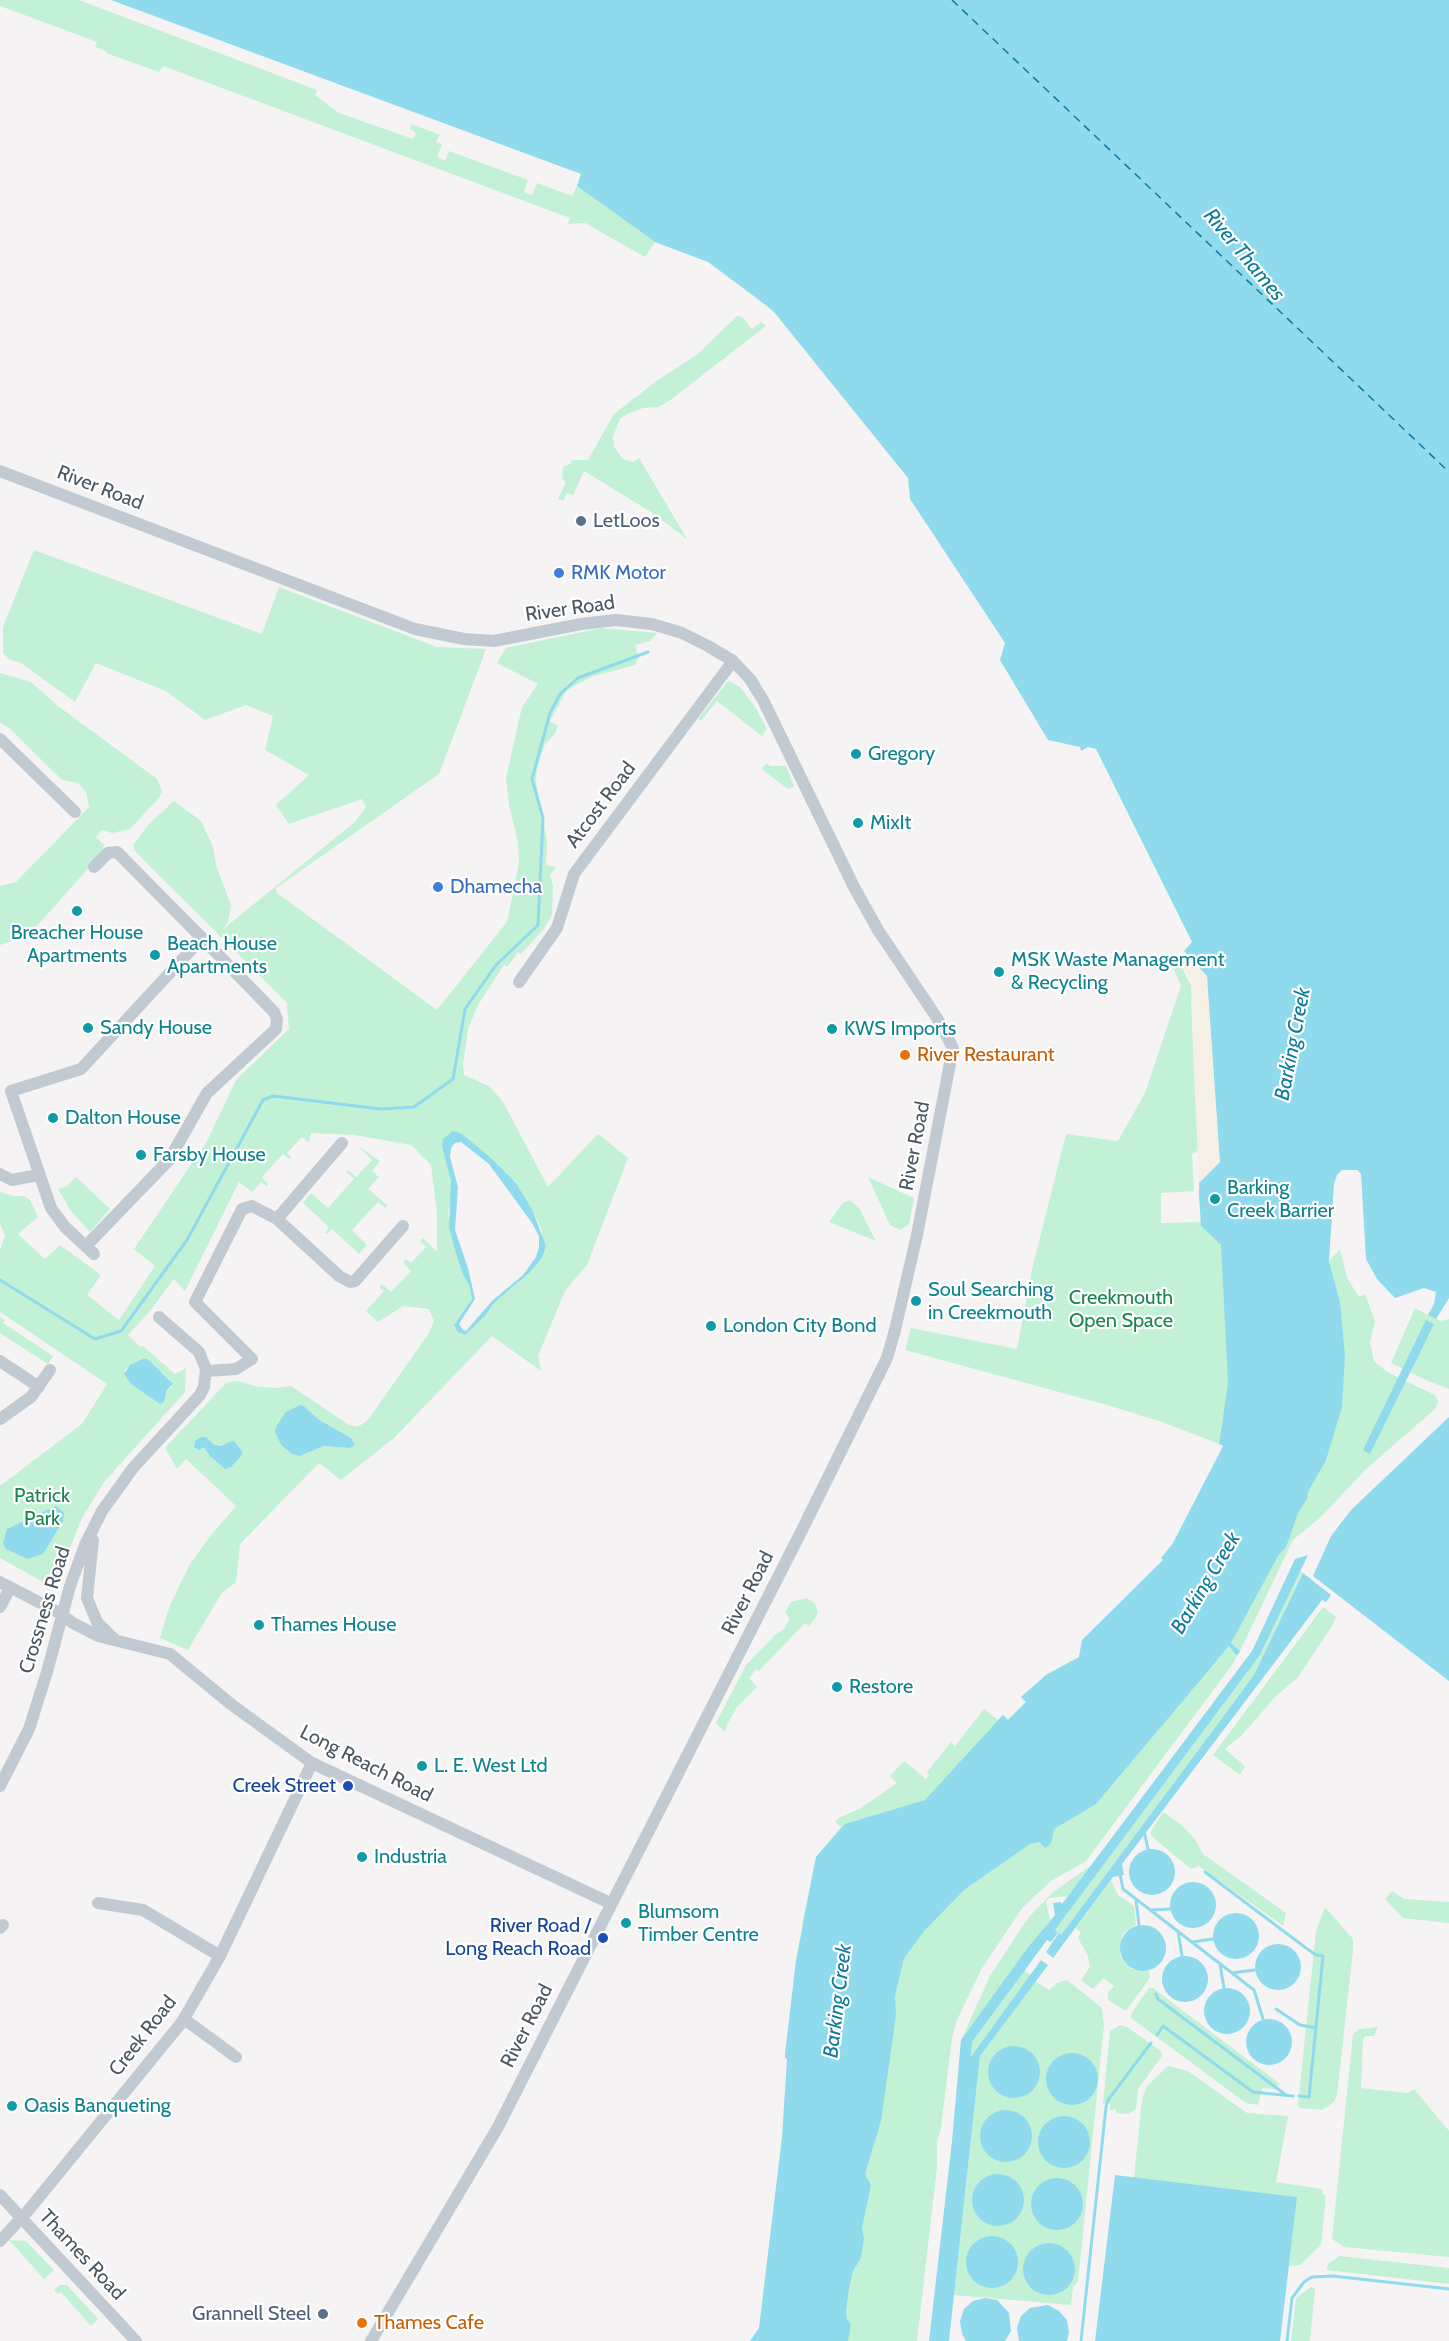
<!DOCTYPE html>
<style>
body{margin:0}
canvas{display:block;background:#f5f3f3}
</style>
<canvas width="1449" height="2341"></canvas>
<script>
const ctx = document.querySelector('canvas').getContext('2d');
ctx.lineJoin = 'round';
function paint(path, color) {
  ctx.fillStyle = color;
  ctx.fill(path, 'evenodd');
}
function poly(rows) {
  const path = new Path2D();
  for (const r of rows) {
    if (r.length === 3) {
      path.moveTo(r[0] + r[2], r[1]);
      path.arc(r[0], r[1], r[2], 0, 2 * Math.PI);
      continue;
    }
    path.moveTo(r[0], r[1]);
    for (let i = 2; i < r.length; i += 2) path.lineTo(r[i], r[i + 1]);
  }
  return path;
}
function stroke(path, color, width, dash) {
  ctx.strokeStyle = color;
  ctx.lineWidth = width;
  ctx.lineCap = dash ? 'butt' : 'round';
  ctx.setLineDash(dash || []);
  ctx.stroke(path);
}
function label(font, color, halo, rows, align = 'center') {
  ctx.font = font + ' Cabin,sans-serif';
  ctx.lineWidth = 4.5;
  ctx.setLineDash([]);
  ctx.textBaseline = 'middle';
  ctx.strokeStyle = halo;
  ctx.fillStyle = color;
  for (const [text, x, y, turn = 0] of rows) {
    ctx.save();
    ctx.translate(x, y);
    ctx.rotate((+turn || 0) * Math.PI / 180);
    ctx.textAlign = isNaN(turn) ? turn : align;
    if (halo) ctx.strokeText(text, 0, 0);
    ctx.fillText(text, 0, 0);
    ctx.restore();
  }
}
paint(poly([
 [0,0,79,0,317,90,315,95,339,113,413,139,416,133,410,129,412,124,440,135,436,142,442,144,437,157,445,161,449,151,528,180,524,192,532,195,537,183,572,196,577,186,655,242,645,257,585,223,568,224,570,218,163,66,159,72,106,53,106,51,95,47,97,42,0,6],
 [737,316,742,317,752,329,761,322,766,326,669,401,658,407,643,408,627,414,620,419,613,436,614,447,623,459,633,462,639,458,687,539,651,512,584,471,573,495,567,493,563,501,558,499,566,482,562,478,563,467,570,464,572,460,588,460,614,414,658,380,698,354],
 [34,550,262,634,279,587,437,647,486,649,439,774,276,888,277,893,437,1010,507,922,519,864,518,842,509,805,506,778,522,707,538,684,497,663,506,648,601,628,657,633,650,641,635,645,639,658,635,665,591,677,567,690,550,721,558,726,555,734,545,744,537,768,536,783,547,842,546,865,556,867,550,875,553,887,552,915,543,930,521,954,518,953,507,967,504,965,478,1005,468,1029,463,1064,464,1075,489,1086,503,1102,548,1187,598,1134,628,1158,587,1265,565,1291,538,1356,541,1371,492,1336,394,1438,341,1480,319,1463,240,1544,236,1582,221,1594,188,1650,160,1638,170,1605,190,1564,211,1535,236,1506,186,1459,177,1469,165,1448,226,1383,238,1381,255,1386,275,1388,291,1386,349,1425,358,1427,368,1420,429,1333,434,1321,429,1309,403,1306,378,1322,366,1311,384,1291,379,1287,382,1284,391,1292,411,1271,403,1262,406,1259,411,1263,426,1247,420,1241,423,1238,437,1252,437,1213,431,1165,411,1145,355,1135,311,1133,309,1143,302,1137,287,1153,291,1157,289,1159,283,1154,262,1177,268,1184,267,1186,261,1182,252,1192,239,1182,185,1291,174,1279,150,1311,128,1335,140,1347,143,1346,175,1374,186,1368,185,1392,104,1482,82,1518,54,1588,0,1558,0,1486,82,1424,107,1384,0,1312,0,1250,5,1235,0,1224,0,1192,13,1196,24,1196,30,1200,38,1217,18,1234,45,1259,60,1245,101,1275,87,1295,119,1320,155,1266,134,1249,207,1141,236,1080,289,1029,287,1003,135,851,133,845,149,824,174,801,201,821,213,847,216,865,231,906,228,922,222,930,356,821,366,807,362,799,289,824,276,805,309,775,265,750,273,716,246,705,205,720,166,691,96,663,75,702,21,663,10,660,3,653,3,627],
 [462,1134,489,1156,516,1183,532,1209,542,1231,542,1258,517,1284,493,1304,486,1315,465,1335,454,1325,472,1299,469,1285,463,1275,455,1250,448,1213,452,1197,451,1181,442,1146],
 [147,1359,169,1379,172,1387,166,1391,160,1404,124,1370,136,1362],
 [304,1406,318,1419,351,1438,350,1448,324,1446,300,1456,281,1445,275,1432],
 [0,673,31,682,58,706,157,779,162,791,159,798,130,829,112,833,102,830,96,837,104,845,102,853,28,936,0,945,0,886,16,882,89,807,86,792,78,783,62,780,10,729,0,722],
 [728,681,740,687,755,707,767,729,762,736,717,701,701,721,698,719],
 [767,763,770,766,786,766,794,787,788,789,764,771,762,768],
 [1178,960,1191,985,1198,1150,1192,1154,1194,1191,1161,1193,1161,1223,1201,1222,1201,1226,1221,1245,1253,1312,1222,1421,1219,1444,1162,1422,1107,1405,905,1350,911,1328,1017,1349,1032,1269,1066,1134,1118,1141,1145,1093,1181,986,1172,965],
 [359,1147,380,1161,372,1171,379,1177,368,1189,388,1206,385,1208,378,1202,352,1230,367,1245,359,1254,332,1229,327,1234,325,1233,329,1227,303,1203,311,1193,328,1208,354,1179,346,1172,348,1170,356,1177,372,1160],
 [76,1177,110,1209,90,1232,71,1211,58,1189,67,1186],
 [868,1177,914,1198,909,1224,900,1230,890,1225],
 [850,1200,859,1208,876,1241,829,1222,843,1203],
 [1340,1249,1347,1278,1359,1297,1365,1294,1375,1322,1370,1342,1374,1361,1387,1372,1435,1395,1438,1401,1435,1409,1365,1470,1323,1515,1293,1540,1240,1651,1231,1643,1234,1621,1340,1302,1329,1261],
 [1415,1308,1441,1321,1449,1319,1449,1389,1426,1380,1391,1363],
 [0,1317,5,1320,3,1323,53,1356,48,1364,0,1333],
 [1300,1571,1303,1573,1254,1675,1061,1935,1055,1930,1260,1655],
 [807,1598,815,1604,818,1612,816,1617,809,1626,805,1623,759,1671,756,1669,749,1678,757,1687,737,1707,727,1725,725,1732,716,1723,746,1665,775,1635,784,1629,790,1618,785,1613,791,1602],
 [1323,1607,1336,1617,1332,1626,1298,1677,1276,1696,1242,1735,1225,1749,1245,1766,1240,1775,1213,1755],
 [1118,1631,803,1925,802,1924,816,1857,841,1827,835,1822,839,1818,861,1808,897,1783,890,1776,904,1761,926,1779,929,1775,927,1772,951,1742,955,1746,984,1709,998,1720,1003,1715,1008,1720,1026,1702,1021,1697,1046,1675,1079,1657,1082,1640],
 [1230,1646,1237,1656,1232,1665,1086,1861,1051,1881,1023,1907,982,1968,957,2020,952,2038,941,2128,937,2142,937,2167,917,2341,823,2341,884,1971,995,1841,1039,1842,1045,1848,1054,1829],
 [1163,1812,1183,1826,1196,1841,1203,1854,1286,1913,1283,1926,1199,1866,1191,1869,1155,1839,1150,1833],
 [1093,1864,1068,1896,1049,1898,1046,1902,1050,1920,961,2040,990,1976,1028,1918,1053,1892],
 [1111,1880,1118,1895,1134,1906,1136,1925,1126,1931,1122,1936,1120,1955,1123,1960,1131,1969,1149,1971,1150,1978,1126,2011,1108,2000,1108,1993,1114,1986,1104,1978,1093,1989,1081,1980,1090,1967,1088,1956,1078,1938,1081,1932,1076,1928],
 [1392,1891,1404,1899,1449,1902,1449,1923,1403,1918,1385,1899],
 [1325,1907,1353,1939,1353,1950,1337,2096,1334,2102,1322,2110,1300,2108,1298,2105,1316,1931],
 [1025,1970,1031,1975,971,2059,972,2042,977,2035],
 [1067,1980,1102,2008,1104,2025,1078,2282,1073,2287,1071,2305,954,2295,980,2056,1035,1981,1049,1990,1057,1983],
 [1149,1988,1153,1988,1280,2084,1274,2089,1262,2088,1258,2105,1246,2103,1131,2018,1131,2014],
 [1120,2025,1127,2027,1161,2051,1162,2056,1138,2089,1136,2109,1128,2114,1116,2113,1116,2109,1110,2110,1110,2103,1103,2104,1110,2031],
 [1378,2027,1374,2036,1365,2036,1363,2039,1361,2088,1408,2093,1414,2089,1449,2131,1449,2257,1344,2247,1332,2239,1353,2034,1359,2029],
 [1168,2066,1188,2071,1247,2113,1288,2116,1276,2182,1322,2189,1323,2195,1326,2196,1321,2245,1300,2265,1289,2266,1296,2197,1134,2178,1142,2099,1147,2086],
 [9,2240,26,2241,54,2270,44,2279],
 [1339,2256,1449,2268,1449,2284,1327,2270,1328,2264],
 [60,2285,67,2285,98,2319,91,2326,61,2292,58,2294,54,2290],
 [1311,2287,1315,2288,1310,2341,1291,2341,1296,2298]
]), '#c3f1d5');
paint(poly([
 [1186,952,1207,976,1220,1163,1199,1183,1191,1001,1193,1001,1192,983,1183,965,1181,966,1178,960]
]), '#f5f0e5');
paint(poly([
 [111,0,1449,0,1449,1298,1436,1319,1428,1315,1434,1304,1436,1292,1424,1288,1395,1298,1377,1279,1366,1259,1361,1174,1357,1170,1342,1170,1337,1175,1334,1184,1329,1261,1340,1302,1345,1356,1342,1407,1326,1460,1308,1492,1307,1499,1299,1511,1286,1547,1278,1556,1231,1643,1240,1651,1237,1656,1229,1646,1096,1804,1054,1829,1051,1843,1045,1848,1039,1842,1030,1844,964,1890,925,1930,904,1958,895,1996,896,2015,881,2121,865,2174,871,2185,862,2228,864,2238,861,2258,853,2271,849,2288,846,2311,847,2319,851,2324,848,2341,750,2341,759,2328,782,2137,787,2059,785,2058,785,2054,796,1960,816,1857,845,1824,925,1800,1003,1715,1008,1720,1026,1702,1021,1697,1046,1675,1079,1657,1082,1640,1163,1560,1161,1558,1173,1543,1223,1446,1219,1444,1228,1383,1221,1245,1201,1226,1199,1195,1199,1183,1220,1162,1207,976,1184,951,1192,942,1096,749,1088,747,1081,751,1080,747,1048,740,1000,660,1005,643,910,499,908,478,774,312,763,303,708,262,655,242,577,186,581,174],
 [453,1131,462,1134,489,1156,516,1183,532,1209,546,1246,542,1258,529,1273,493,1304,486,1315,465,1335,458,1332,454,1325,472,1299,469,1285,463,1275,455,1250,449,1227,451,1181,442,1147,443,1139],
 [461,1142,489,1164,532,1223,539,1236,539,1247,536,1257,523,1275,492,1301,466,1331,463,1330,459,1324,475,1299,468,1268,455,1230,458,1187,450,1157,451,1148,455,1143],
 [1426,1320,1434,1324,1370,1454,1363,1450],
 [143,1359,147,1359,152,1363,173,1384,166,1391,164,1402,160,1404,131,1384,124,1374,130,1365],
 [300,1405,304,1406,318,1419,351,1438,355,1445,350,1448,324,1446,300,1456,292,1454,281,1445,275,1432,276,1427,286,1412],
 [1449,1417,1449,1681,1313,1576,1331,1536,1351,1510],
 [201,1437,206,1437,214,1445,221,1446,232,1441,235,1442,242,1451,242,1455,231,1467,225,1469,210,1456,204,1447,199,1450,194,1447,195,1441],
 [56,1506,64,1513,63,1521,43,1554,28,1559,6,1549,3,1543,7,1529],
 [1308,1555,1260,1655,1055,1930,1058,1933,1051,1942,1047,1940,972,2042,971,2057,1041,1960,1048,1965,980,2056,949,2341,929,2341,952,2141,961,2040,1029,1946,1055,1915,1053,1903,1061,1902,1062,1904,1252,1651,1295,1559],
 [1303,1573,1331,1595,1326,1602,1322,1600,1122,1864,1124,1875,1113,1877,1053,1958,1046,1952,1052,1943,1059,1933,1061,1935,1254,1675],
 [1152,1872,23],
 [1193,1905,23],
 [1236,1936,23],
 [1143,1948,23],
 [1278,1967,23],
 [1185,1979,23],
 [1227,2011,23],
 [1269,2042,23],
 [1014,2072,26],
 [1072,2079,26],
 [1006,2136,26],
 [1064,2142,26],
 [998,2200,26],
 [1115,2175,1297,2197,1280,2341,1095,2341],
 [1057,2204,26],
 [992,2262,26],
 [1049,2269,26],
 [985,2298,997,2300,1009,2313,1011,2331,1005,2341,966,2341,962,2334,960,2321,964,2309,973,2301],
 [1048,2305,1059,2311,1067,2320,1069,2332,1067,2341,1019,2341,1017,2328,1021,2316,1030,2308]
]), '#90daee');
stroke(poly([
 [0,1280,95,1339,121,1331,187,1240,263,1100,273,1096,381,1109,414,1107,453,1079,465,1009,496,965,538,925,543,818,532,779,550,713,560,694,578,678,648,652],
 [1144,1831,1148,1849],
 [1205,1872,1306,1948,1316,1955,1323,1956,1309,2097,1299,2096],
 [1120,1874,1123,1889,1254,1990,1263,2019],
 [1136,1900,1139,1925],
 [1151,1910,1170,1909],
 [1178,1931,1182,1956],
 [1192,1942,1213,1939],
 [1220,1964,1224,1988],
 [1232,1973,1254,1970],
 [1156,1994,1158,1999,1286,2095],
 [1276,2009,1300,2025,1316,2028],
 [1157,2035,1163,2026,1253,2092,1293,2096],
 [1081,2341,1106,2107,1108,2100,1151,2043],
 [1287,2341,1292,2298,1304,2282,1312,2277,1333,2276,1449,2289]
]), '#90daee', 3);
stroke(poly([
 [952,0,1449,472]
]), '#0c7c9b', 1.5, [8, 6]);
stroke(poly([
 [0,471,415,629,464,639,494,641,581,624,616,620,652,624,682,633,708,646,733,661,750,679,763,700,854,887,878,930,937,1018,953,1048,917,1235,895,1330,887,1358,801,1532,498,2127,371,2341],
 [0,739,75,812],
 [94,867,108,853,117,852,202,938,81,1069,11,1091,51,1208,65,1227,94,1254],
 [519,982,557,928,574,874,733,661],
 [0,1174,12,1180,38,1175],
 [277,1219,342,1143],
 [86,1246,169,1160,207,1093,276,1029,277,1019,274,1012,202,938],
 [0,1361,39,1387],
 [206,1371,236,1369,252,1359,195,1302,242,1209,252,1206,277,1219,339,1276,350,1282,355,1281,403,1226],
 [0,1419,31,1397,50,1370],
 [93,1540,87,1598,97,1622,114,1639],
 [0,1582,56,1611,73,1623,98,1636,170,1654,232,1705,312,1763,610,1903],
 [0,1607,10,1588],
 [0,1786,29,1729,47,1672,70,1586,85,1545,102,1511,133,1468,200,1395,204,1387,206,1369,199,1352,159,1317],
 [98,1903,143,1910,220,1956],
 [0,1928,3,1925],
 [184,2019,236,2057],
 [0,2195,136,2341],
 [0,2241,27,2212,182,2022,220,1956,312,1763]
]), '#c1cad2', 12);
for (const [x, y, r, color] of [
 [581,521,6,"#5c6f8a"],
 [559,573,6,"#3f7fe0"],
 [856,754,6,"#0f9aa8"],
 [858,823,6,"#0f9aa8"],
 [438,887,6,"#3f7fe0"],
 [77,911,6,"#0f9aa8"],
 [155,955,6,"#0f9aa8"],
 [999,972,6,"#0f9aa8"],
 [88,1028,6,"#0f9aa8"],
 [832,1029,6,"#0f9aa8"],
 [905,1055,6,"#e8710a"],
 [53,1118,6,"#0f9aa8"],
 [141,1155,6,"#0f9aa8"],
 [1215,1199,6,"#0f9aa8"],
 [916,1301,6,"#0f9aa8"],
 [711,1326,6,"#0f9aa8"],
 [259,1625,6,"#0f9aa8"],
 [837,1687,6,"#0f9aa8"],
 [422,1766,6,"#0f9aa8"],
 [348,1786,6,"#1a4fb4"],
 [362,1857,6,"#0f9aa8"],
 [626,1923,6,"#0f9aa8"],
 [603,1938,6,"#1a4fb4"],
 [12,2106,6,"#0f9aa8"],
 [323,2314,6,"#5c6f8a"],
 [362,2323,6,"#e8710a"]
]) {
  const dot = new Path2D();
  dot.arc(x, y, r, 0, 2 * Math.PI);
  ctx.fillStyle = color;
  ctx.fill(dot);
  stroke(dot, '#fff', 2);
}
label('20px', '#4a5661', '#fff', [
 ["River Road",100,488,21],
 ["River Road",570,609,-8],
 ["Atcost Road",601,805,-53],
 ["River Road",915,1146,-79],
 ["River Road",748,1593,-63],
 ["Crossness Road",45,1610,-73],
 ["Long Reach Road",366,1764,27],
 ["River Road",527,2026,-63],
 ["Creek Road",143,2036,-52],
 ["Thames Road",82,2255,47]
]);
label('20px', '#4e5e75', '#fff', [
 ["LetLoos",593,521],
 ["Grannell Steel",311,2314,"right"]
], 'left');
label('20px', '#366cbe', '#fff', [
 ["RMK Motor",571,573],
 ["Dhamecha",450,887]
], 'left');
label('20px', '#0d838f', '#fff', [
 ["Gregory",868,754],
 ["MixIt",870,823],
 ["Breacher House",77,933,"center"],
 ["Apartments",77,956,"center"],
 ["Beach House",167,944],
 ["Apartments",167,967],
 ["MSK Waste Management",1011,960],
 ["& Recycling",1011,983],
 ["Sandy House",100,1028],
 ["KWS Imports",844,1029],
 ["Dalton House",65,1118],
 ["Farsby House",153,1155],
 ["Barking",1227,1188],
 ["Creek Barrier",1227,1211],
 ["Soul Searching",928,1290],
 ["in Creekmouth",928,1313],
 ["London City Bond",723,1326],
 ["Thames House",271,1625],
 ["Restore",849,1687],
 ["L. E. West Ltd",434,1766],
 ["Industria",374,1857],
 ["Blumsom",638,1912],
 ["Timber Centre",638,1935],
 ["Oasis Banqueting",24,2106]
], 'left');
label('20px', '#c56008', '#fff', [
 ["River Restaurant",917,1055],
 ["Thames Cafe",374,2323]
], 'left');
label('20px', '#17864f', '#fff', [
 ["Creekmouth",1121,1298],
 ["Open Space",1121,1321],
 ["Patrick",42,1496],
 ["Park",42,1519]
]);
label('20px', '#164399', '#fff', [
 ["Creek Street",336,1786],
 ["River Road /",591,1926],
 ["Long Reach Road",591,1949]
], 'right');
label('italic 21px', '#0c7c9b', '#fff', [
 ["River Thames",1244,255,50],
 ["Barking Creek",1293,1044,-79],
 ["Barking Creek",1206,1583,-59],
 ["Barking Creek",838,2001,-83]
]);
</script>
